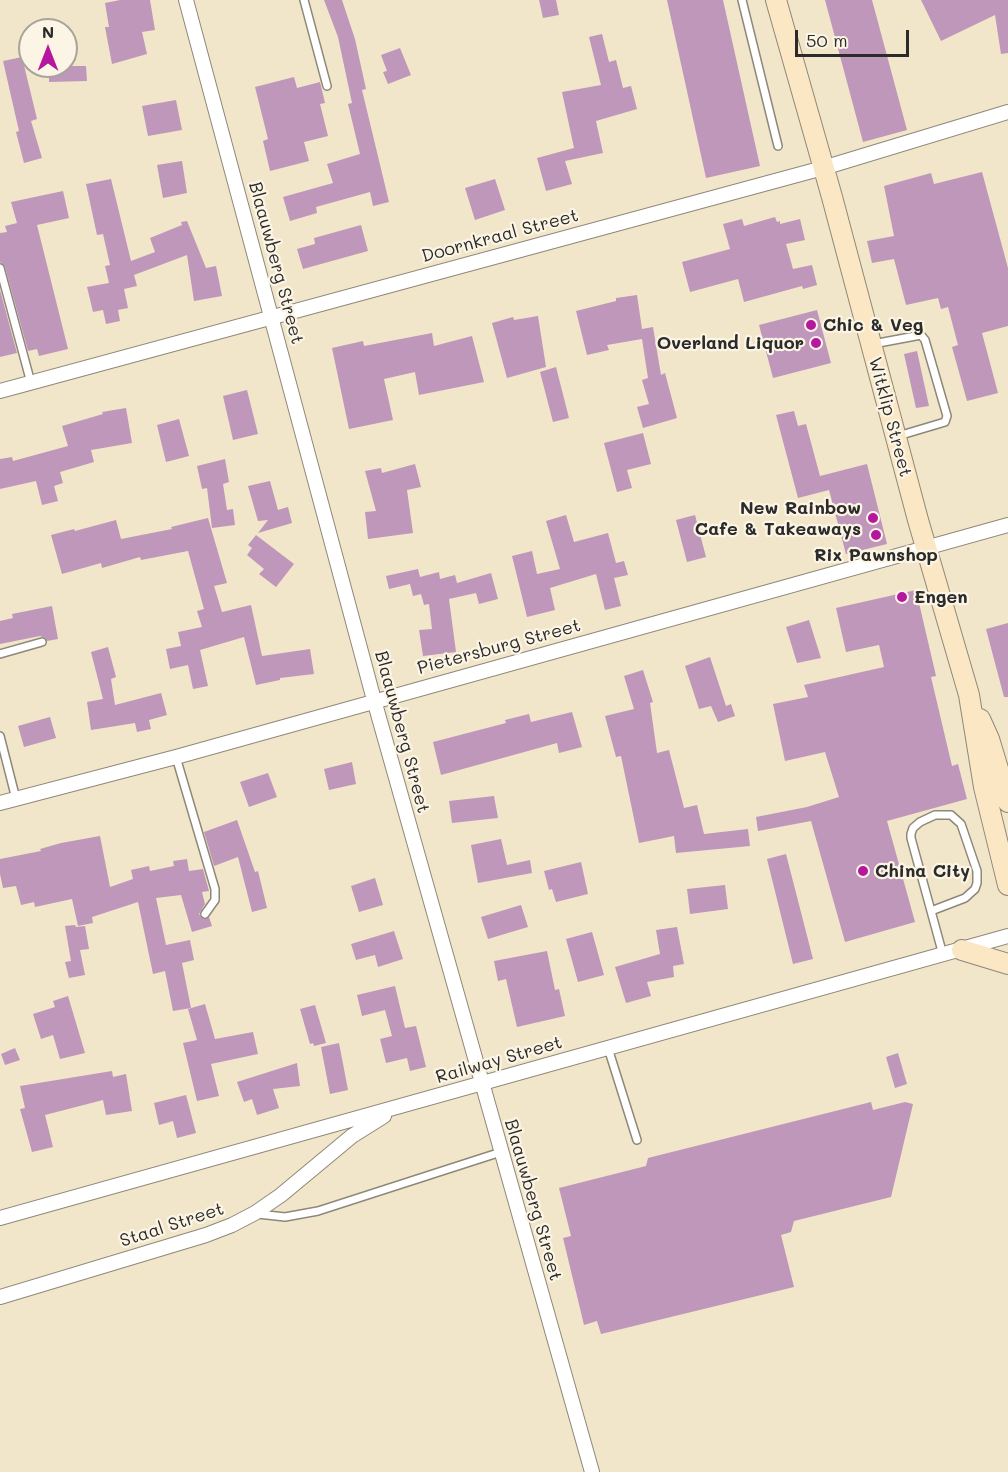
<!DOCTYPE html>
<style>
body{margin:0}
#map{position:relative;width:1008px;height:1472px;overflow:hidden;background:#f1e6c9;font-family:Mali,sans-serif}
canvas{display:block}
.north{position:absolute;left:18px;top:18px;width:60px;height:60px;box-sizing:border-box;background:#fcf5e5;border:2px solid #a8a49b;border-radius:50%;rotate:0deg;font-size:16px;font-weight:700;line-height:24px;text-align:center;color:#2b2b2b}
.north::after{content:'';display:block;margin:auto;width:21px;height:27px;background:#b5179e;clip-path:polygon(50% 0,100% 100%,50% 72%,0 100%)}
.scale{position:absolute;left:795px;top:30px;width:114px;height:27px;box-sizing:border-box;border:3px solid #2b2b2b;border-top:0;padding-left:8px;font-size:18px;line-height:21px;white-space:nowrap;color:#2b2b2b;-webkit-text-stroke:4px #fcf5e5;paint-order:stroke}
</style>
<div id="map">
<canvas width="1008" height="1472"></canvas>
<div class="north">N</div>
<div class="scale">50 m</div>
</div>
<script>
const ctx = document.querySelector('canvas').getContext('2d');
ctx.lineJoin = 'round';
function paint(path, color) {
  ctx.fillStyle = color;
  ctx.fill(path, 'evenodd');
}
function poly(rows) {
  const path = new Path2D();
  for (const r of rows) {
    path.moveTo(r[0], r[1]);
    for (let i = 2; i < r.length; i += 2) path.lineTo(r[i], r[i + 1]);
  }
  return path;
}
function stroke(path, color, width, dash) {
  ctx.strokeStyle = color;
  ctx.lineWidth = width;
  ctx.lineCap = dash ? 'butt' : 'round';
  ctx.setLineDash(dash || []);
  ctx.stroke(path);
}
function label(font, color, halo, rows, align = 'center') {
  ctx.font = font + ' Mali,sans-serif';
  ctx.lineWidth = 4.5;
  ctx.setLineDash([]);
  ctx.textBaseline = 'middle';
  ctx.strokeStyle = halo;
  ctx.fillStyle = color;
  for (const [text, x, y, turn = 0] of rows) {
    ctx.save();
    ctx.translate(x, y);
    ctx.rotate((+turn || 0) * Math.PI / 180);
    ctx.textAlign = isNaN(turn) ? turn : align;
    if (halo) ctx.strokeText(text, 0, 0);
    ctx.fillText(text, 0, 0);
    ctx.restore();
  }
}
paint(poly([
 [120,0,150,0,155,30,142,32,147,54,112,64,105,27,109,27,105,3],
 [324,0,342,0,355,39,366,89,362,90,389,202,373,206,370,192,316,207,317,213,290,221,283,197,333,183,327,164,360,154,348,104,352,103,338,37],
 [539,0,556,0,559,15,543,18],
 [667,0,723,0,760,166,706,178],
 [825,0,872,0,907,130,863,142],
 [921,0,1008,0,1008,53,1001,54,995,15,941,41],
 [602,34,609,62,616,60,623,88,631,86,637,109,596,121,603,153,565,161,572,184,546,191,537,158,574,148,562,92,601,85,589,37],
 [400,48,411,75,388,84,383,72,387,71,381,55],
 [22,57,37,119,31,121,42,158,24,163,16,132,19,131,3,61],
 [49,66,86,66,87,81,49,82],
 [294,77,297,88,320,82,325,103,320,104,328,136,304,142,309,161,270,171,263,141,268,139,255,87],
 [176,100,182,130,148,136,142,106],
 [182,161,187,193,163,198,157,165],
 [982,172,1008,268,1008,326,982,333,998,393,967,401,952,347,958,345,948,307,941,309,938,298,906,305,894,259,872,263,867,241,894,236,884,186,931,173,934,184],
 [111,179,131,261,155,252,150,238,182,225,181,222,187,221,206,268,216,266,222,296,194,301,187,255,134,275,137,286,124,289,128,308,118,310,120,321,106,324,103,310,93,312,87,287,109,283,105,266,110,265,103,234,97,235,86,184],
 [495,179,505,210,475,220,465,188],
 [63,191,69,218,37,225,68,349,39,356,37,349,28,351,5,267,0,262,0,233,7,232,5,226,17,223,11,202],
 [775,217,777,222,780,221,780,224,800,219,805,240,786,244,793,269,812,265,817,285,803,289,802,286,744,302,738,279,690,292,682,262,730,249,723,224,742,219,744,226],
 [361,225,368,251,303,269,297,249,315,244,314,238],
 [0,290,17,353,0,357],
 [637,295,642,329,653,327,661,375,665,373,677,418,643,428,637,407,649,404,642,380,648,378,642,339,607,345,609,350,587,355,576,311,616,301,616,298],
 [817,310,831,363,773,378,759,325],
 [538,316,546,367,507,378,492,323,513,317,514,320],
 [432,333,434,346,472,336,484,382,419,395,415,372,384,379,393,420,349,429,332,348,363,341,364,346],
 [917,351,929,406,916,408,904,354],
 [556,367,569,418,553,422,540,372],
 [247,390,258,434,233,440,223,396],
 [126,408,132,443,91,450,94,462,60,472,63,483,54,486,58,501,42,505,36,481,0,489,0,459,12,457,13,461,68,446,62,426,103,414,102,412],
 [794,411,798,426,806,424,820,476,867,464,887,544,846,554,829,490,798,498,776,415],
 [179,419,189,456,166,462,157,425],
 [643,433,651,464,627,470,632,488,617,492,604,443],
 [225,459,229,482,223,484,227,510,233,509,235,525,212,528,207,488,202,489,197,466],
 [415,464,421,487,407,490,413,533,368,539,365,512,376,511,365,471,381,468,382,473],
 [270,481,278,510,288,507,292,523,258,533,268,520,258,521,248,486],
 [566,515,574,542,608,533,616,563,624,561,628,575,614,578,621,606,605,610,596,574,550,588,555,610,527,617,512,556,532,551,537,574,560,569,546,521],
 [695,515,706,557,687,562,676,520],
 [208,518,227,583,214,586,222,612,251,605,262,656,310,649,314,674,280,678,280,680,256,685,244,637,200,650,208,686,193,689,188,665,170,669,166,649,181,646,178,632,202,627,197,611,204,609,188,551,141,560,140,557,102,568,101,563,62,574,51,535,74,529,75,531,116,520,121,539,172,529,171,527],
 [256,535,294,564,276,587,259,574,264,569,247,555,252,548,248,545],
 [418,569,420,577,439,572,440,579,455,575,457,583,491,573,498,599,479,604,476,593,449,599,456,652,423,656,419,630,432,629,429,604,424,605,421,594,413,596,410,584,389,589,386,576],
 [916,590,936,676,931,677,952,766,958,764,967,799,887,821,915,922,845,942,811,821,758,831,756,817,807,807,839,797,825,752,785,761,773,704,808,697,804,685,884,667,879,645,846,652,836,608],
 [52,606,58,639,47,641,45,638,40,636,0,644,0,621,13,618,12,614],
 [809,620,821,658,797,663,786,627],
 [1008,623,1008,697,1004,697,986,629],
 [108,647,116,677,111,679,115,705,161,693,167,715,149,720,151,729,137,732,135,723,91,730,87,702,103,699,91,652],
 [710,657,726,706,731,704,735,716,718,722,711,706,699,709,685,666],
 [643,670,653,702,650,703,657,753,669,750,684,808,697,805,704,834,748,829,750,846,676,853,674,836,639,843,621,756,616,757,605,716,634,709,624,676],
 [572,712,582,747,559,753,557,743,441,775,433,742,506,723,505,720,529,714,531,722],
 [50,717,56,738,24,747,18,726],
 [352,762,356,784,329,790,324,769],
 [268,773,277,797,249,807,240,782],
 [494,796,498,818,452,823,449,801],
 [237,820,255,872,258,871,267,908,252,912,238,857,214,866,204,832],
 [100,836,110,887,133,879,131,870,149,866,150,871,174,866,173,861,187,859,189,871,203,869,209,891,202,892,205,904,199,914,204,919,209,917,212,926,192,932,181,895,156,898,166,945,190,940,194,960,182,963,191,1008,173,1011,165,971,153,974,138,902,92,917,93,923,78,926,72,899,35,907,34,902,21,905,16,886,3,888,0,874,0,859,41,851,40,849,61,843],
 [501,839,507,865,530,860,532,873,478,883,471,845],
 [786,854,813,959,793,964,767,859],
 [581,862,588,894,556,902,552,889,549,890,544,871],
 [375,878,383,905,359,912,351,886],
 [725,885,728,909,690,914,687,889],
 [521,905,528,927,488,939,481,917],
 [75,925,76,927,85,926,89,949,80,950,85,975,69,978,65,962,71,961,65,926],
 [677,927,684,964,673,966,674,977,647,982,651,996,626,1003,615,967,660,954,656,930],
 [394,931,403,959,378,967,375,955,356,960,351,944],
 [592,932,604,975,578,982,566,939],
 [547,951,555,990,559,989,565,1016,517,1027,506,979,498,981,494,961],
 [395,986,405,1028,416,1026,426,1067,410,1071,407,1058,386,1063,380,1039,392,1036,385,1010,362,1016,357,995],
 [68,996,85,1053,60,1059,53,1035,41,1039,33,1014,55,1007,53,1001],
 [205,1004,215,1039,253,1032,258,1054,211,1064,219,1096,197,1101,183,1043,197,1040,188,1009],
 [315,1005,326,1043,314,1046,313,1043,310,1044,300,1009],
 [339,1043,348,1090,330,1094,321,1047],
 [15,1048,20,1060,5,1065,1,1054],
 [898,1053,907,1084,895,1088,886,1057],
 [297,1063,300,1086,273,1089,279,1108,257,1115,252,1099,244,1102,237,1082],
 [112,1071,113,1077,126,1074,132,1111,106,1115,103,1100,45,1115,53,1147,32,1152,20,1109,25,1108,20,1086],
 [186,1095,196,1133,177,1138,173,1121,159,1125,154,1103],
 [871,1102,873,1110,905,1102,913,1104,891,1197,794,1221,791,1232,781,1235,794,1287,601,1334,597,1321,584,1325,563,1238,571,1236,559,1188,646,1166,648,1158]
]), '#bf97bb');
const service = poly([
 [304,0,327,86],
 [742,0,778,146],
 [0,268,31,383],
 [873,344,921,335,925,340,947,416,945,422,898,436],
 [0,654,42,642],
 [0,736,16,799],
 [176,757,215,889,215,900,205,914],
 [931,911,965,898,975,889,977,883,977,871,961,824,951,815,935,815,920,822,913,828,911,834,911,838,931,911,943,955],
 [608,1048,637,1140],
 [258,1214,285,1217,318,1211,501,1152]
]);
const minor = poly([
 [186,0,374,700,592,1472],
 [0,391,823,168,1008,112],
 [0,803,176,757,1008,525],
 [0,1218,1008,936],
 [0,1297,206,1235,232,1225,255,1213,281,1195,352,1136,384,1116]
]);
const secondary = poly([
 [776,0,832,197,918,520,969,695,984,787,1008,885],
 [980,719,989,739,1008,802],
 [962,950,1008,964]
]);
stroke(service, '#8e887a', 10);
stroke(minor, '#8e887a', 16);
stroke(secondary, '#8e887a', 22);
stroke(service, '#fff', 7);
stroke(minor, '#fff', 14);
stroke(secondary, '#fbe7c3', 20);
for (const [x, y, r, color] of [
 [811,325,6,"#b5179e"],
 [816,343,6,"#b5179e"],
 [873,518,6,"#b5179e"],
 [876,535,6,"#b5179e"],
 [902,597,6,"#b5179e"],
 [863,871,6,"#b5179e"]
]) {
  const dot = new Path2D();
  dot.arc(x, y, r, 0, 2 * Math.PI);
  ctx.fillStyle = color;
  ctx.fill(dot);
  stroke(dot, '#fcf5e5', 2);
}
label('18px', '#2b2b2b', '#fcf5e5', [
 ["Doornkraal Street",500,236,-15],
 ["Blaauwberg Street",276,263,75],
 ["Witklip Street",890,417,75],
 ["Pietersburg Street",499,647,-15],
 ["Blaauwberg Street",402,732,75],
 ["Railway Street",499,1060,-16],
 ["Blaauwberg Street",533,1200,74],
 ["Staal Street",172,1225,-18]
]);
label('bold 18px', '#2b2b2b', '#fcf5e5', [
 ["Chic & Veg",823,325],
 ["Overland Liquor",804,343,"right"],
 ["New Rainbow",861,508,"right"],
 ["Cafe & Takeaways",861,529,"right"],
 ["Rix Pawnshop",876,555,"center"],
 ["Engen",914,597],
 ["China City",875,871]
], 'left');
</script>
